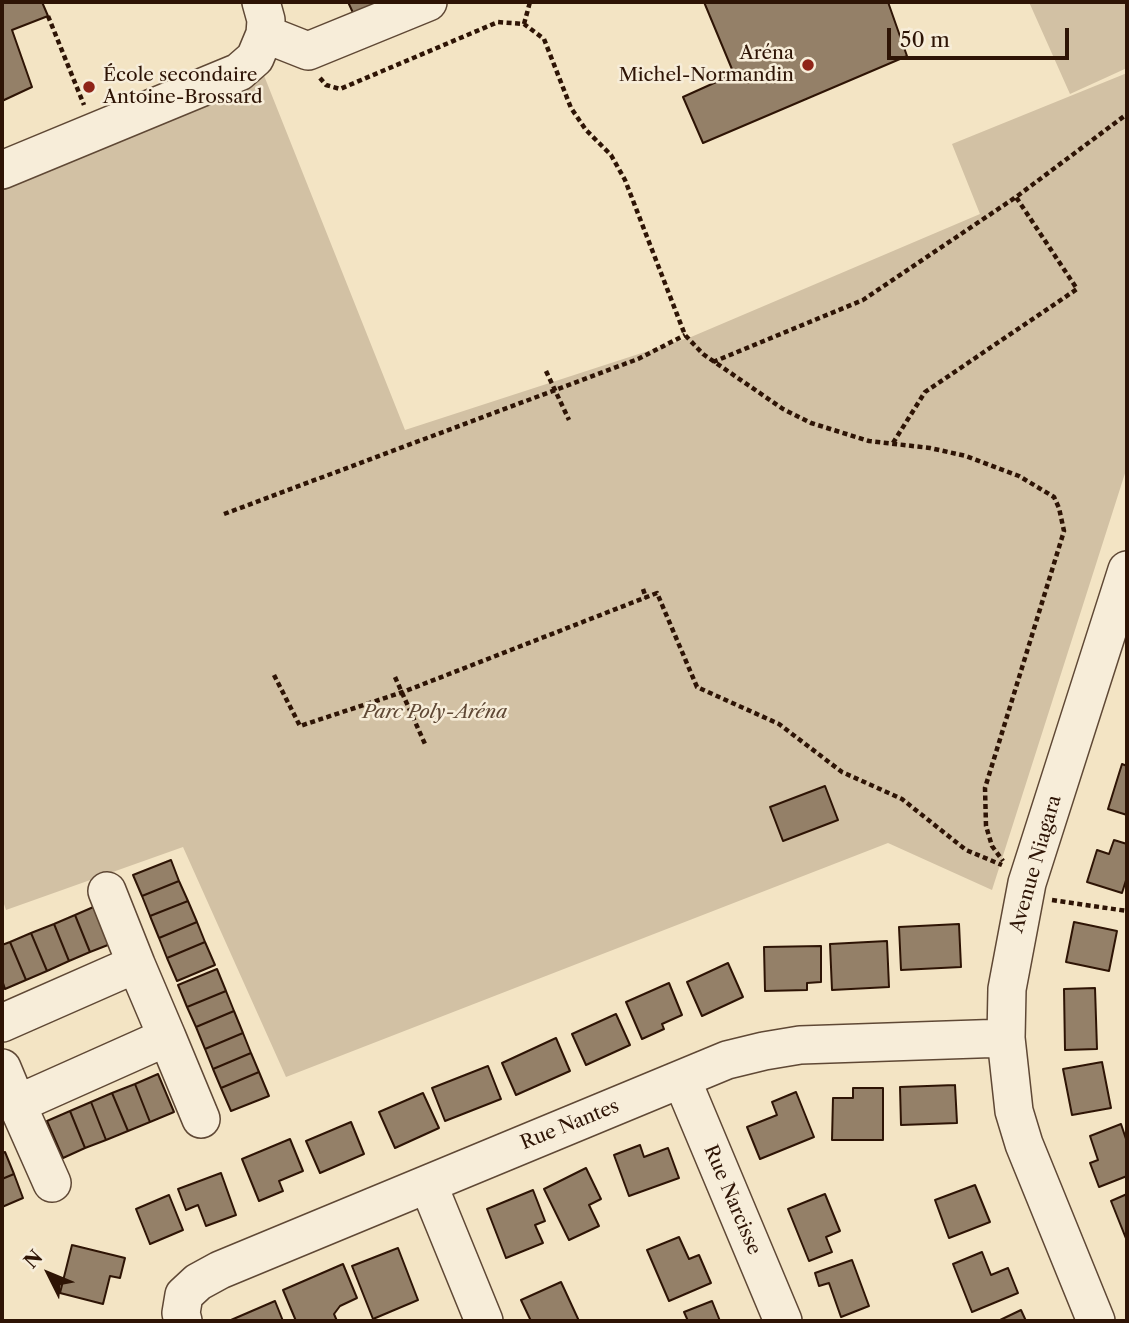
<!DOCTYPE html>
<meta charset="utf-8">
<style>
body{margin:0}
#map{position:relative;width:1129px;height:1323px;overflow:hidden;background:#f3e4c4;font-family:"Libre Caslon Text",serif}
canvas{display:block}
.frame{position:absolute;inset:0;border:4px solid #2e1405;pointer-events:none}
.north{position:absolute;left:14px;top:1239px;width:70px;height:70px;-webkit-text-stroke:5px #f7edd9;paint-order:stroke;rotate:313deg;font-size:19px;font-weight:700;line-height:28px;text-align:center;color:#2e1405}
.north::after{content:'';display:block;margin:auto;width:24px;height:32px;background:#2e1405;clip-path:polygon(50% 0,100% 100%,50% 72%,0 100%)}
.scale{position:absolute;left:887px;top:28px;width:182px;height:32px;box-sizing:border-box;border:4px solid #2e1405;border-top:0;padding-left:9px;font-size:21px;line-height:24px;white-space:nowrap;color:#2e1405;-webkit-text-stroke:5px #f7edd9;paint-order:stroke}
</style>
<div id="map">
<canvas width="1129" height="1323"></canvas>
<div class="frame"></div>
<div class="north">N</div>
<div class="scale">50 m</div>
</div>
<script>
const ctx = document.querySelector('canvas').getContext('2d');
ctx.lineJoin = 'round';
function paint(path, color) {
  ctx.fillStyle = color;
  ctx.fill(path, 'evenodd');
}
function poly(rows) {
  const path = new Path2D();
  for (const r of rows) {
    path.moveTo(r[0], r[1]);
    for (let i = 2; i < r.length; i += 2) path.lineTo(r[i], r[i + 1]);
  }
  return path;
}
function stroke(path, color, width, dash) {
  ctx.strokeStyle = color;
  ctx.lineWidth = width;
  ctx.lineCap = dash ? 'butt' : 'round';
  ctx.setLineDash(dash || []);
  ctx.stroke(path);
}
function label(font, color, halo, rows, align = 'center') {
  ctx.font = font + ' "Libre Caslon Text",serif';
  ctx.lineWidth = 5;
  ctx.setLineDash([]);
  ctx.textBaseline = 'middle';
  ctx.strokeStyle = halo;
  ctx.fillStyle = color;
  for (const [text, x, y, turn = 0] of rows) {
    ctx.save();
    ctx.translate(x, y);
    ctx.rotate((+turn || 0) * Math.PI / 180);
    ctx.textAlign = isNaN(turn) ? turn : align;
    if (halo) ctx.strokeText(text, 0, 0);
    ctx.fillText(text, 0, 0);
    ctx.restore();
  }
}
paint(poly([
 [1029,2,1127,2,1127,68,1070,94],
 [263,73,405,430,691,337,980,214,952,144,1127,73,1127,467,992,890,888,843,286,1077,183,847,6,910,2,898,2,182]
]), '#d2c1a4');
const building = poly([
 [2,2,42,2,48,16,12,30,32,87,2,101,2,2],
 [348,2,393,2,354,15,348,2],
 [704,2,888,2,907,56,703,143,683,97,734,74,704,2],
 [1122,764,1127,766,1127,815,1108,809,1122,764],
 [825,786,838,820,783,841,770,807,825,786],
 [1114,840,1127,844,1127,877,1122,893,1087,882,1097,850,1109,854,1114,840],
 [171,860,179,881,142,896,133,875,171,860],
 [179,881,188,901,150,916,142,896,179,881],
 [188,901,197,922,159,938,150,916,188,901],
 [98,905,113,943,90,952,75,915,98,905],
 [75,915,90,952,69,961,54,924,75,915],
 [197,922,205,942,167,958,159,938,197,922],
 [1074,922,1117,931,1109,971,1066,962,1074,922],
 [54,924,69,961,47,971,31,933,54,924],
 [959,924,961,967,901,970,899,927,959,924],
 [31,933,47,971,26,980,10,942,31,933],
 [887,941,889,987,832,990,830,944,887,941],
 [10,942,26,980,5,989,2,980,2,945,10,942],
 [205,942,215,965,177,981,167,958,205,942],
 [821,946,821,982,807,983,807,990,765,991,764,947,821,946],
 [728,963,743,997,702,1016,687,982,728,963],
 [217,969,226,991,187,1007,178,985,217,969],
 [669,983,682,1015,662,1024,664,1029,642,1039,626,1002,669,983],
 [1095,988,1097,1049,1065,1050,1064,989,1095,988],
 [226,991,234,1011,196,1027,187,1007,226,991],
 [234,1011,243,1033,205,1049,196,1027,234,1011],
 [616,1014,630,1045,586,1065,572,1034,616,1014],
 [243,1033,251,1053,213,1069,205,1049,243,1033],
 [556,1038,570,1071,516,1095,502,1063,556,1038],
 [251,1053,259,1072,221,1088,213,1069,251,1053],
 [1102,1062,1111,1108,1072,1115,1063,1069,1102,1062],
 [488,1066,501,1099,445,1121,432,1088,488,1066],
 [259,1072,269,1096,231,1111,221,1088,259,1072],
 [158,1074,174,1112,150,1122,135,1084,158,1074],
 [135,1084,150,1122,128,1131,112,1093,135,1084],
 [955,1085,957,1123,901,1125,900,1087,955,1085],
 [853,1088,883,1088,883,1140,832,1140,833,1098,853,1098,853,1088],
 [796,1092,814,1137,760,1159,747,1127,777,1115,772,1102,796,1092],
 [112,1093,128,1131,106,1140,91,1102,112,1093],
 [423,1093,439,1128,395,1148,379,1112,423,1093],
 [91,1102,106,1140,85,1148,70,1111,91,1102],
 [70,1111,85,1148,63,1158,47,1121,70,1111],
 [351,1122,364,1154,320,1173,306,1141,351,1122],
 [1121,1124,1127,1142,1127,1176,1099,1187,1090,1163,1098,1160,1090,1136,1121,1124],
 [290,1139,303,1171,279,1181,283,1191,259,1201,242,1159,290,1139],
 [640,1145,644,1157,668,1148,679,1178,629,1196,614,1155,640,1145],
 [5,1152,14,1174,2,1179,2,1153,5,1152],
 [586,1168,601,1199,589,1205,599,1226,569,1240,544,1189,586,1168],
 [221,1173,236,1215,206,1226,198,1205,186,1210,178,1189,221,1173],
 [14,1174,23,1198,2,1207,2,1179,14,1174],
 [975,1185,990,1222,949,1238,935,1200,975,1185],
 [533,1190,545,1221,535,1225,543,1243,506,1258,487,1209,533,1190],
 [825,1194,840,1231,826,1237,832,1252,809,1261,788,1209,825,1194],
 [1127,1194,1127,1241,1111,1201,1127,1194],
 [169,1195,183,1230,150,1244,136,1209,169,1195],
 [679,1237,689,1259,699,1255,711,1283,669,1301,647,1250,679,1237],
 [72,1245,125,1258,120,1278,110,1276,103,1304,60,1293,72,1245],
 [398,1248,418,1300,373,1319,352,1266,398,1248],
 [982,1252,991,1275,1008,1268,1018,1293,972,1312,953,1264,982,1252],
 [852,1260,869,1306,841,1317,829,1283,819,1286,815,1273,852,1260],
 [343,1264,357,1298,340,1306,334,1314,337,1321,296,1321,283,1290,343,1264],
 [561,1282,579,1321,531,1321,521,1300,561,1282],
 [275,1301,283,1321,232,1321,231,1320,275,1301],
 [712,1301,720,1321,688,1321,684,1312,712,1301],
 [1021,1310,1026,1321,998,1321,1021,1310]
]);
paint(building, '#948068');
stroke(building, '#2e1405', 2);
const minor = poly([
 [265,34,308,51,428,2],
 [2,170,239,72,255,58,265,34,266,20,261,2],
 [107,891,136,964],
 [2,1023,136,964,167,1037,17,1104,2,1068],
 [167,1037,201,1119],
 [682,1080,783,1321],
 [17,1104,52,1183],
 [428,1184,484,1321],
 [183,1321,181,1313,184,1295,198,1282,220,1270,727,1060,764,1051,800,1045,1006,1038],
 [1096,1321,1024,1144,1014,1111,1006,1038,1007,989,1027,883,1127,570]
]);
stroke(minor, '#5f4835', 40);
stroke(poly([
 [48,16,84,105],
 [524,24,530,2],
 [320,78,326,85,340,89,498,22,524,24,544,39,571,108,586,130,611,155,625,180,685,335,703,354,783,409,811,423,869,441,930,448,966,456,1019,476,1054,497,1059,508,1064,531,985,788,986,826,992,846,1003,861],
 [713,362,863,300,1016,197,1127,114],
 [546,371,569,420],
 [893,443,925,392,1077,289,1016,197],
 [224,514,638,359,685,335],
 [643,589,646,598],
 [274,675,300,726,403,692,657,593,697,687,779,724,842,772,902,799,966,850,1002,865],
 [395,677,425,744],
 [1052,900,1127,911]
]), '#2e1405', 4.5, [5, 3.5]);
stroke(minor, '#f7edd9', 37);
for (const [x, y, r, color] of [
 [808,65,7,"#8f2418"],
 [89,87,7,"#8f2418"]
]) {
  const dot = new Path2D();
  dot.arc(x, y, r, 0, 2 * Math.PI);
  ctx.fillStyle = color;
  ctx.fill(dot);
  stroke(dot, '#f7edd9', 2.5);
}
label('19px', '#2e1405', '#f7edd9', [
 ["Aréna",794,54],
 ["Michel-Normandin",794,76],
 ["École secondaire",103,76,"left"],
 ["Antoine-Brossard",103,98,"left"]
], 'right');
label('italic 19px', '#5f4835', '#f7edd9', [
 ["Parc Poly-Aréna",435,713]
]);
label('19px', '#2e1405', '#f7edd9', [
 ["Avenue Niagara",1036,864,-74],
 ["Rue Nantes",570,1125,-22],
 ["Rue Narcisse",732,1200,67]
]);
</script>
